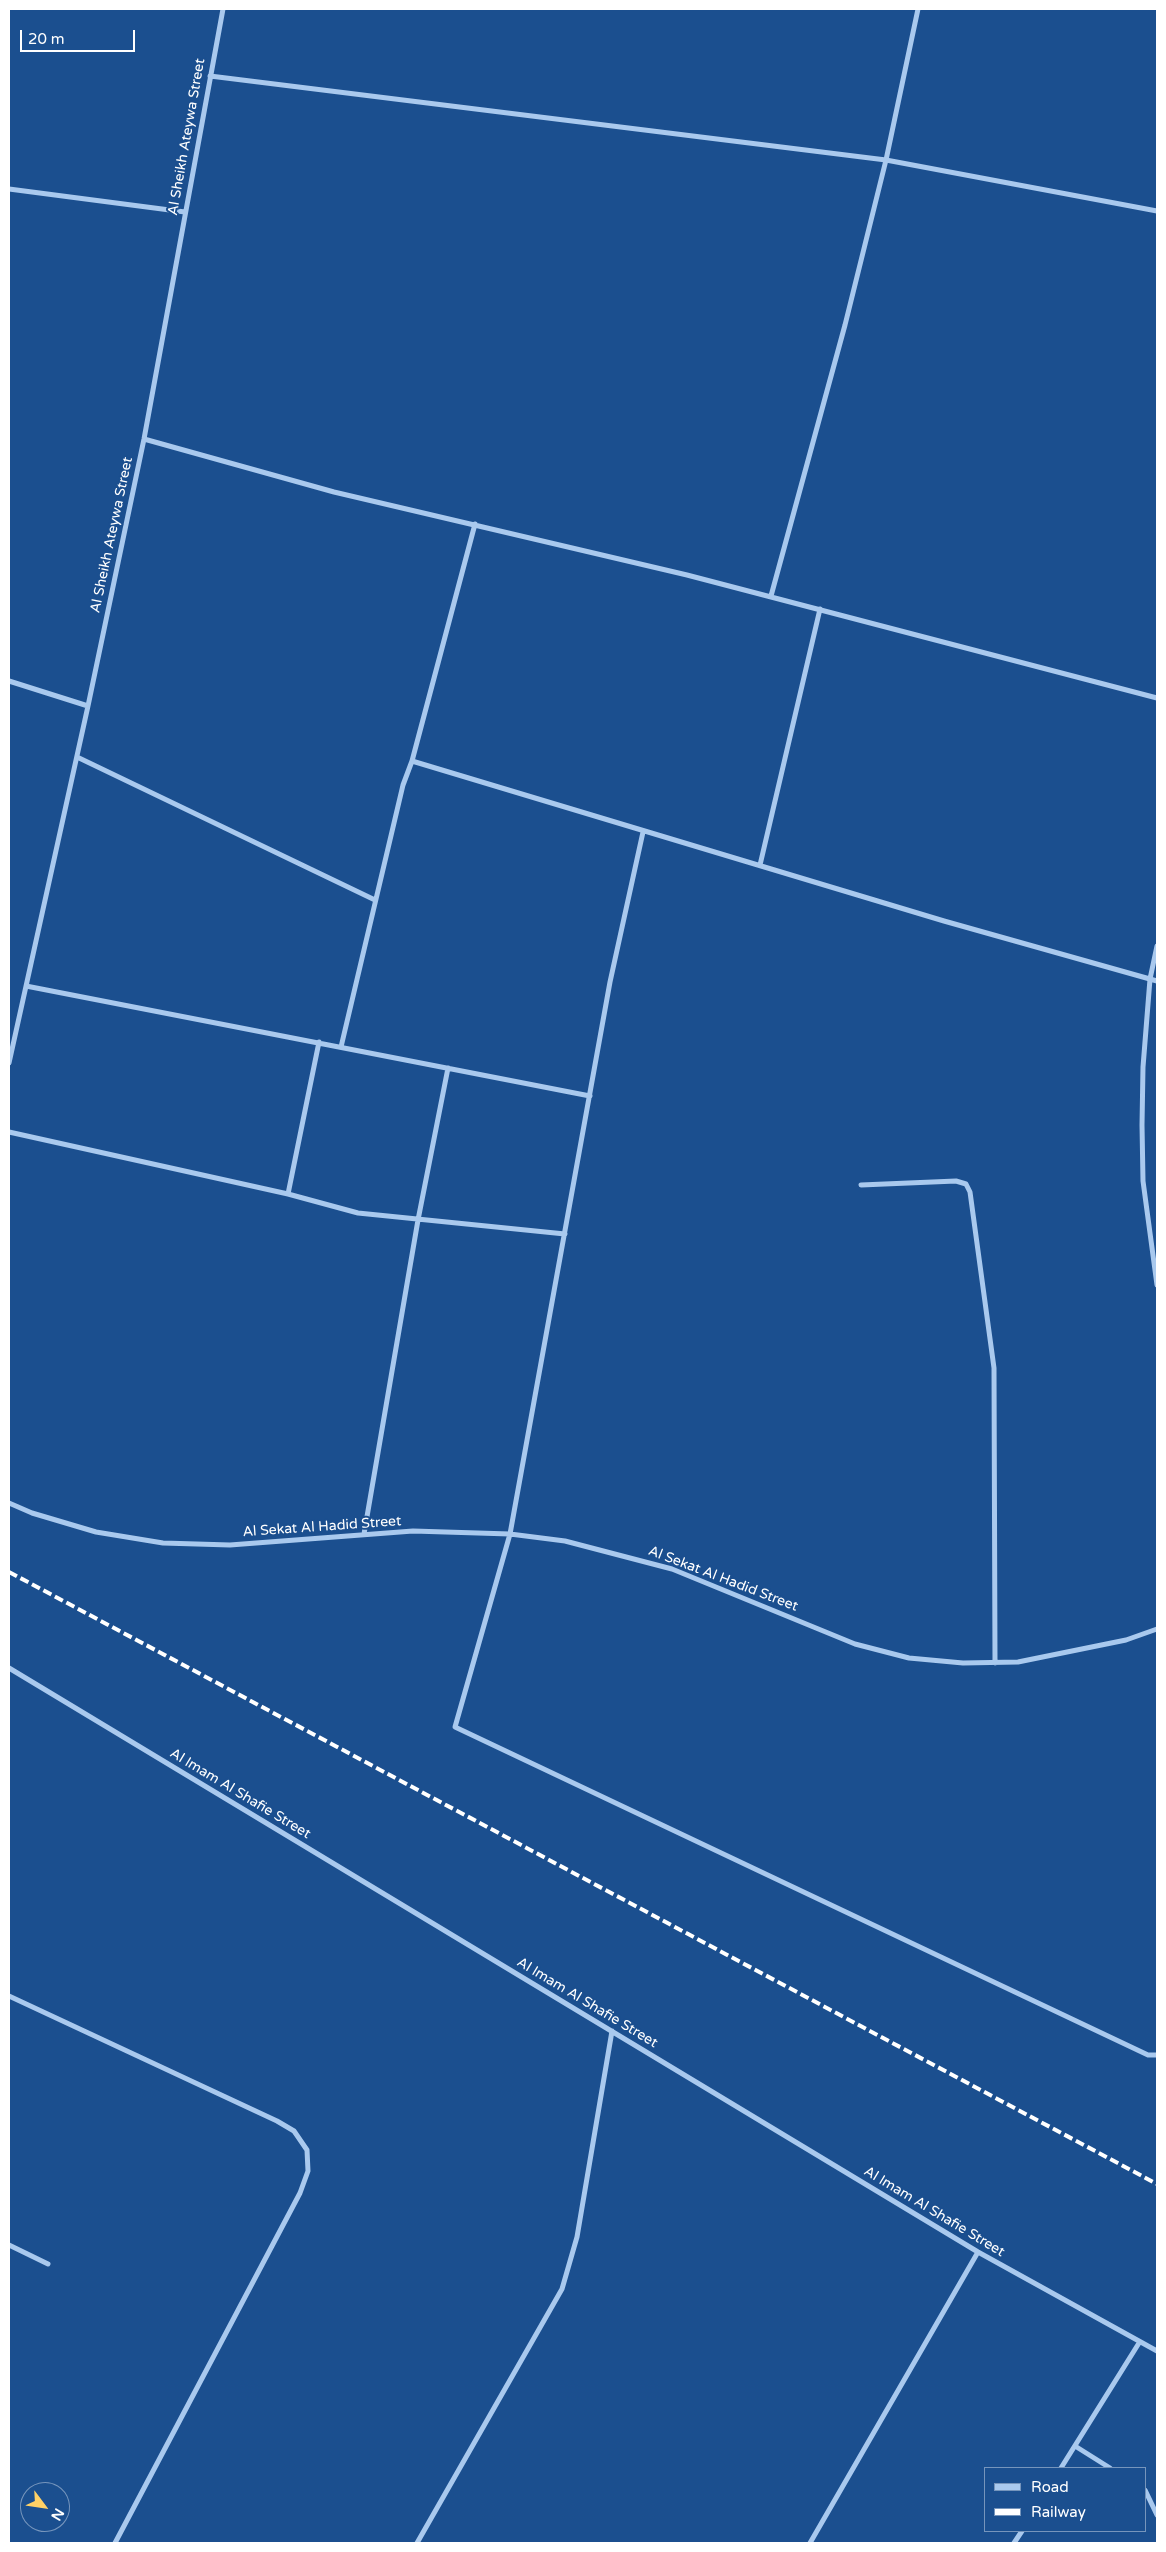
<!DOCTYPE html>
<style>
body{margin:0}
#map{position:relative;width:1166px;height:2552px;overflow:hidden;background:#1b4f8f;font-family:"Varela Round",sans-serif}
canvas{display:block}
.frame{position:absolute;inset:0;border:10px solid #fff;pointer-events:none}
.legend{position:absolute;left:984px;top:2467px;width:162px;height:65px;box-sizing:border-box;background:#1b4f8f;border:1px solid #7695bc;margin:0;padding:6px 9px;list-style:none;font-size:15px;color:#fff}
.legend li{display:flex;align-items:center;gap:10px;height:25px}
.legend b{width:25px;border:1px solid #7695bc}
.north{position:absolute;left:20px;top:2482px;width:50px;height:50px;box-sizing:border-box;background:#1b4f8f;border:1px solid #7695bc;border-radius:50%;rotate:121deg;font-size:14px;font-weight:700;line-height:20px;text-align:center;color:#fff}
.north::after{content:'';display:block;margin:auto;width:18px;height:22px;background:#ffd166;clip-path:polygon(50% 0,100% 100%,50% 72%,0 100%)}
.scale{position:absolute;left:20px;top:30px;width:115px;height:22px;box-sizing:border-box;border:2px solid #fff;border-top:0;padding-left:6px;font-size:15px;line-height:18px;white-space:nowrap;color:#fff;-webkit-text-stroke:4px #1b4f8f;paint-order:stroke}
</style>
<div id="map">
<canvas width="1166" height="2552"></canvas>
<div class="frame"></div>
<ul class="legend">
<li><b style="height:6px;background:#a9c9ee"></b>Road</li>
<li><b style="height:6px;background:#fff"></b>Railway</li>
</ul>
<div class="north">N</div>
<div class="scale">20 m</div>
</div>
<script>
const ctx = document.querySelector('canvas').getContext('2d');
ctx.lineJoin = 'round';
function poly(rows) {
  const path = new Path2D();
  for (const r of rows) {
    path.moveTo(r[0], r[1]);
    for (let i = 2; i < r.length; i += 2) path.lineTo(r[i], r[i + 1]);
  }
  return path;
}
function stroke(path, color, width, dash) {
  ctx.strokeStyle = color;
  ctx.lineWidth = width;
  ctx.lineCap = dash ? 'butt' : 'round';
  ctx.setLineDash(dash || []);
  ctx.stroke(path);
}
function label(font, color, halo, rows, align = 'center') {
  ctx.font = font + ' "Varela Round",sans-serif';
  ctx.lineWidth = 4;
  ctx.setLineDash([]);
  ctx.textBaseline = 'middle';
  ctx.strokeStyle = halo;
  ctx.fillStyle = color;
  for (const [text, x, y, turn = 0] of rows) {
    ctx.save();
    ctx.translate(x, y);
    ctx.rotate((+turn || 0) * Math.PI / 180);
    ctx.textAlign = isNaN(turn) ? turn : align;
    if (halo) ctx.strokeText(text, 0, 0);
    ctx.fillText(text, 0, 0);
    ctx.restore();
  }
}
stroke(poly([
 [210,76,886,160,1157,211],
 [9,189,185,212],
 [144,439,334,492,687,575,1157,698],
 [771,596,845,325,886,160,918,9],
 [9,681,88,706],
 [77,757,375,900],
 [412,761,475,524],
 [643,832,610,982,510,1534,455,1727,1148,2055,1157,2055],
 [760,865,820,609],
 [1157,946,1150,979,1143,1067,1142,1125,1143,1181,1157,1285],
 [26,986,590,1096],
 [341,1047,403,785,412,761,944,921,1157,981],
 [9,1063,88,706,144,439,223,9],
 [9,1132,288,1194,358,1213,565,1234],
 [861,1185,956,1181,966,1184,970,1192,994,1368,995,1663],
 [288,1194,319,1042],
 [9,1503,32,1513,96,1532,163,1543,230,1545,413,1531,510,1534,565,1541,672,1569,855,1644,909,1658,963,1663,1018,1662,1126,1640,1157,1629],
 [364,1534,418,1220,448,1068],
 [9,1668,978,2252,1157,2351],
 [9,1996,277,2121,294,2131,307,2150,308,2171,300,2193,115,2543],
 [9,2245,48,2264],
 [1075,2446,1110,2468],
 [1061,2468,1139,2343],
 [1145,2490,1157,2515],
 [417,2543,562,2289,577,2237,612,2031],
 [810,2543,978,2252],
 [1014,2543,1022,2531]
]), '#a9c9ee', 5);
stroke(poly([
 [9,1572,1157,2184]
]), '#fff', 4, [9, 4]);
label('14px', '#fff', '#1b4f8f', [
 ["Al Sheikh Ateywa Street",187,137,-80],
 ["Al Sheikh Ateywa Street",112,535,-78],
 ["Al Sekat Al Hadid Street",322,1527,-4],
 ["Al Sekat Al Hadid Street",723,1579,21],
 ["Al Imam Al Shafie Street",240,1794,31],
 ["Al Imam Al Shafie Street",587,2003,31],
 ["Al Imam Al Shafie Street",934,2212,31]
]);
</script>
